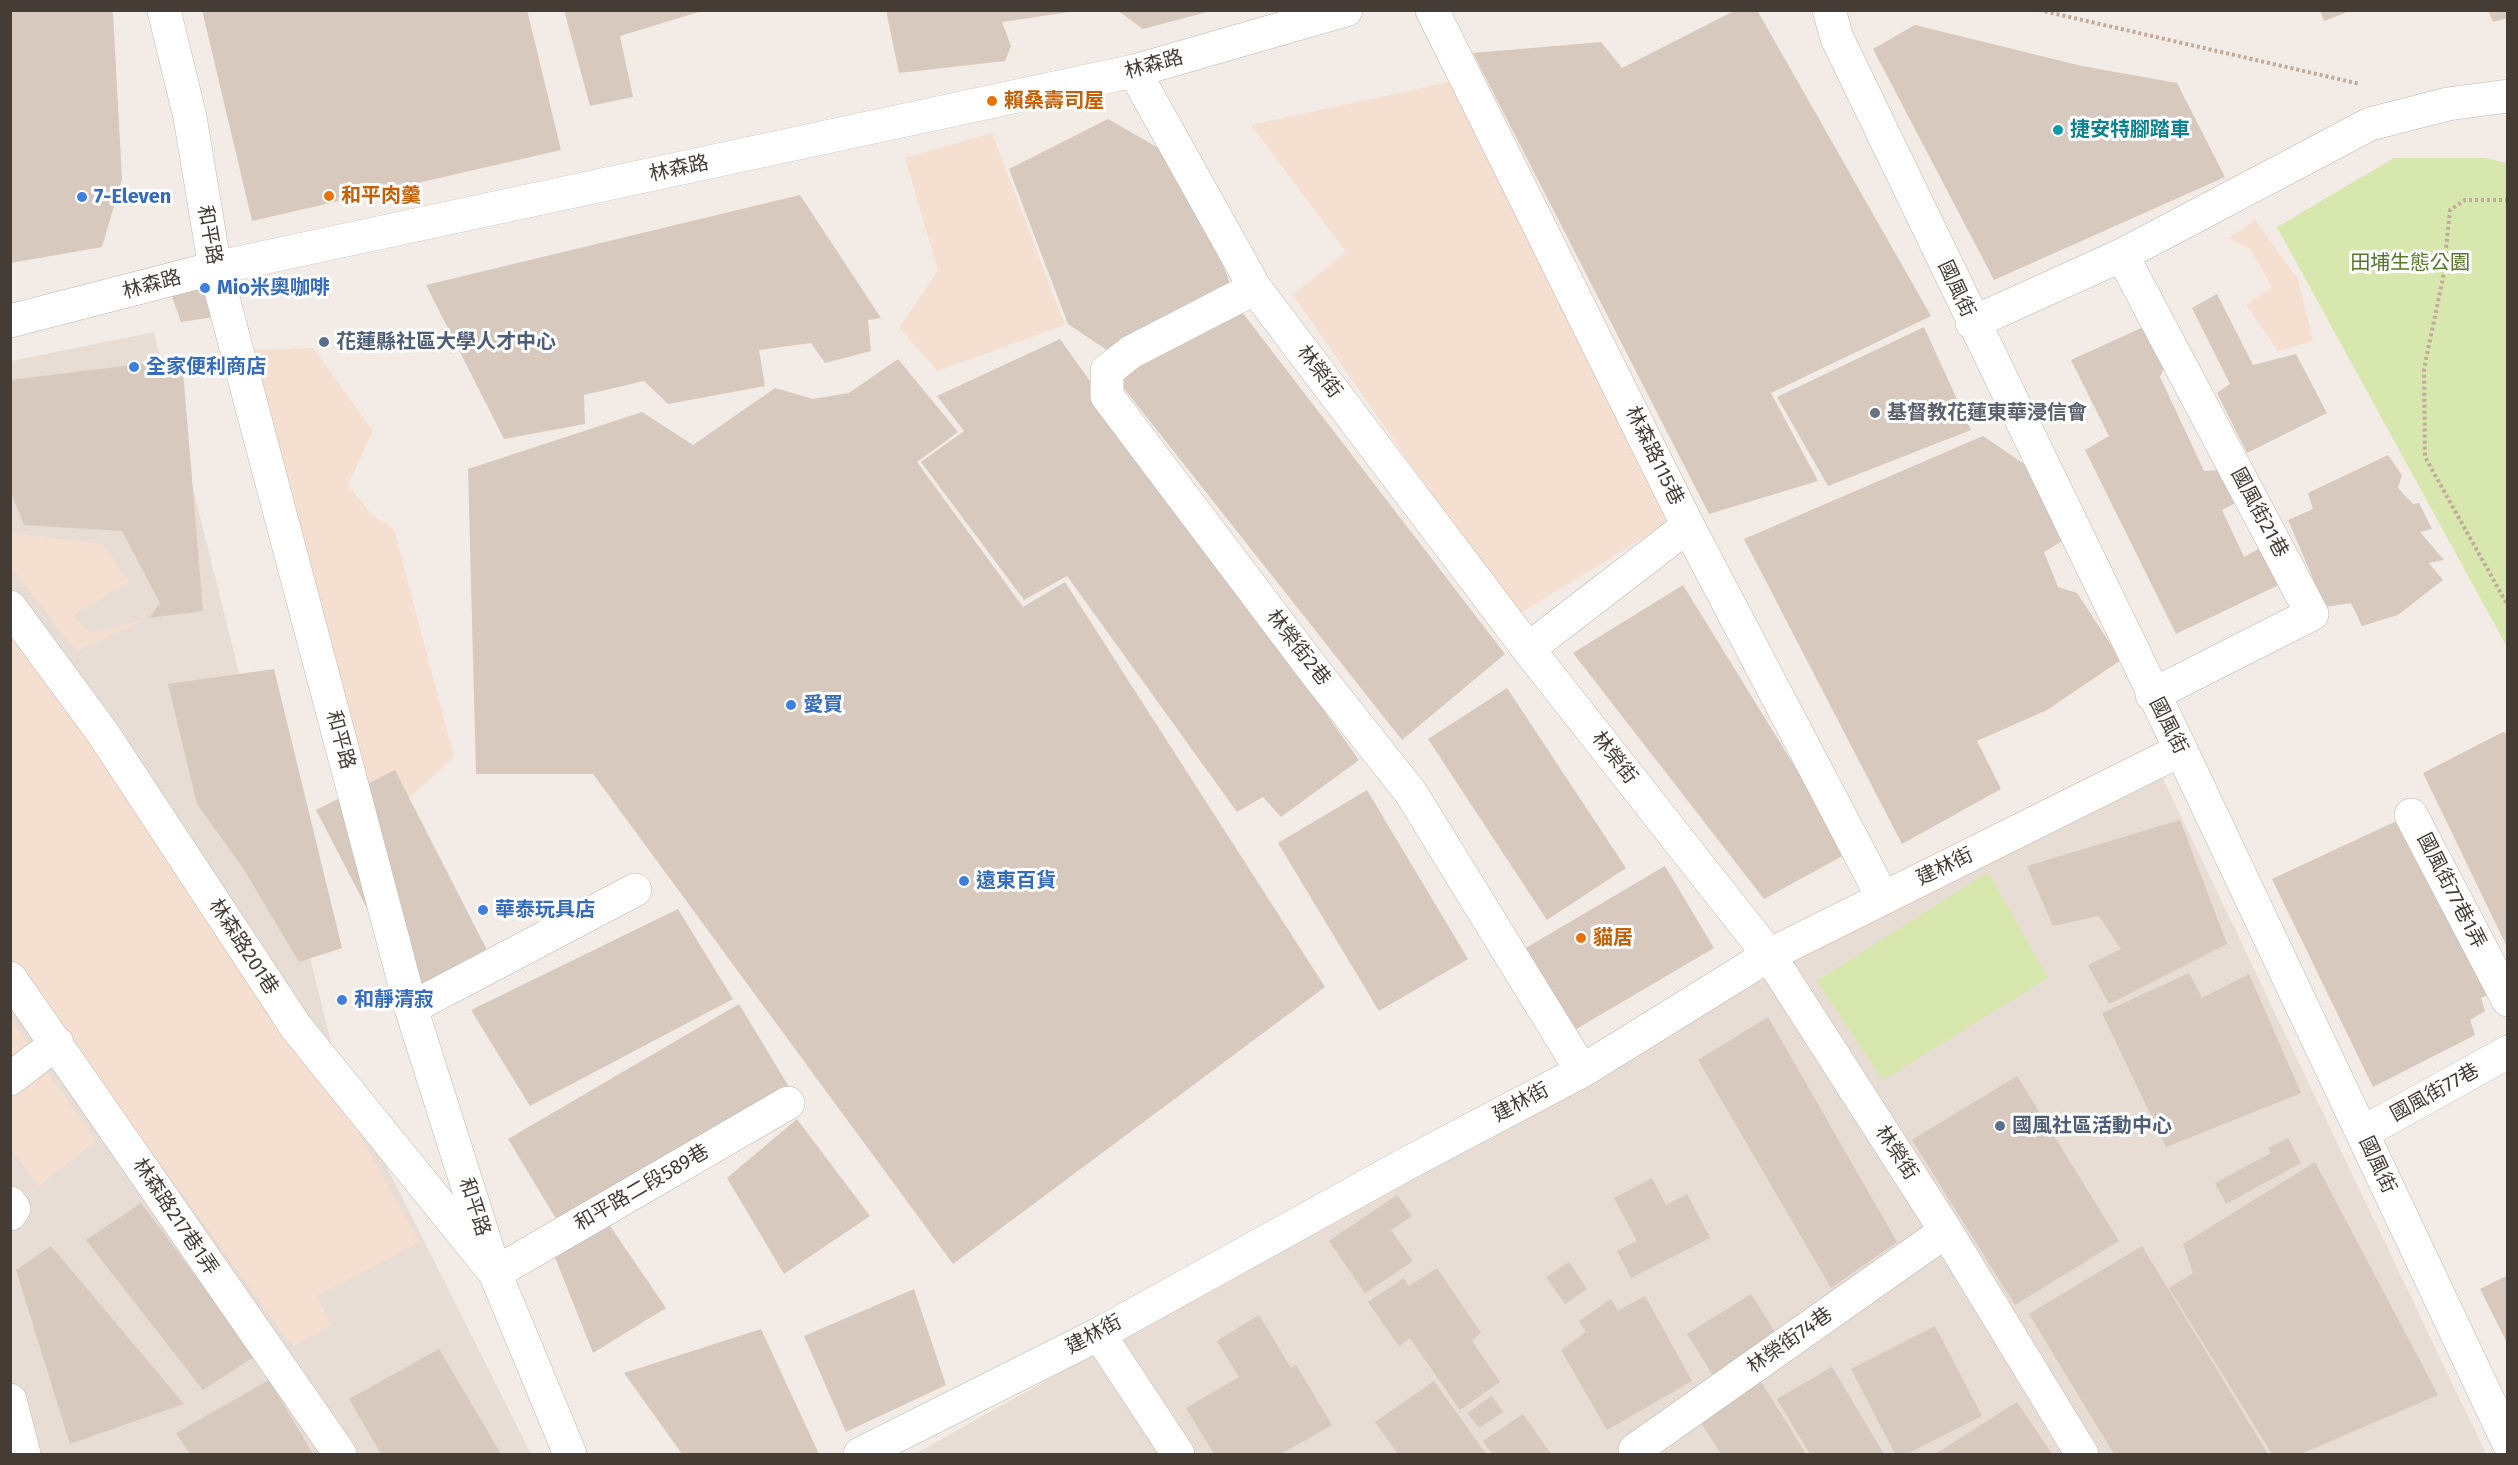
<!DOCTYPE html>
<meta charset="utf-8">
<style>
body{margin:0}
#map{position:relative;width:2518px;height:1465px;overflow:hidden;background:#f3ece6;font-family:"Fira Sans",sans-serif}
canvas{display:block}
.frame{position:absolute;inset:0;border:12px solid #453c35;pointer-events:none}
</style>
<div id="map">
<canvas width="2518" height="1465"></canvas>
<div class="frame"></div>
</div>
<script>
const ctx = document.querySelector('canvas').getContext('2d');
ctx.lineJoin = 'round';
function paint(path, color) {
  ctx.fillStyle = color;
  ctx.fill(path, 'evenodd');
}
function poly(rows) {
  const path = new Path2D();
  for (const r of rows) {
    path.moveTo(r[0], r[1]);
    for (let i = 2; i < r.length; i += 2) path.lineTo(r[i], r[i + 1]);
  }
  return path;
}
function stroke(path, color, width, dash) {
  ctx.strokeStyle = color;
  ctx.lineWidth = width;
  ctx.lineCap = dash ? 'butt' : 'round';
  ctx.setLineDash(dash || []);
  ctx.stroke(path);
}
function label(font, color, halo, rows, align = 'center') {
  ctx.font = font + ' "Fira Sans","Noto Sans TC",sans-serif';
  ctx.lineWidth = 6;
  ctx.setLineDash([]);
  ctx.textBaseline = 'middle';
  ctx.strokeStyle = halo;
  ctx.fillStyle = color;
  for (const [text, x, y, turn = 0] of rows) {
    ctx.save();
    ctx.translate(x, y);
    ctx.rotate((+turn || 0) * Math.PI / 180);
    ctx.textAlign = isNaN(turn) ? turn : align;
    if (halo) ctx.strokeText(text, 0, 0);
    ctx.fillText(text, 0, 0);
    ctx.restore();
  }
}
paint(poly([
 [154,332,338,1070,531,1454,11,1454,11,361],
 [2154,760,2486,1454,915,1454]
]), '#e7ddd4');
paint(poly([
 [1458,80,1671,521,1516,616,1293,295,1346,252,1251,125],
 [992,133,1065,325,938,371,899,328,938,270,905,158],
 [2255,220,2298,279,2313,341,2278,351,2246,305,2272,287,2251,250,2229,238],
 [313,348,373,431,348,485,372,515,394,529,454,757,358,845,237,350],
 [11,533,103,544,129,582,73,615,91,634,149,618,76,651,11,567],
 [10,628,317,1060,420,1242,317,1296,331,1325,293,1347,11,958],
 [10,1018,96,1141,39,1186,11,1149]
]), '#f5dfd1');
paint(poly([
 [2394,158,2485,158,2507,163,2507,647,2277,227],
 [1988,872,2048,978,1883,1080,1817,981]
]), '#d8e7ae');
paint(poly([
 [10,10,108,10,113,13,122,179,102,247,10,263],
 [202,10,527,10,561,150,252,221],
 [564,10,702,10,702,11,620,36,633,97,590,106],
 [886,10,1070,10,1070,12,1002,22,1011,46,1005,61,899,73],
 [1117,10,1211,10,1211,11,1143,29],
 [1736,10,1757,10,1931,316,1771,393,1818,481,1709,514,1473,53,1601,42,1622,68],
 [2320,10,2350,10,2350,11,2324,21],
 [2488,10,2508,10,2508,18,2493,22],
 [1915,25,2082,66,2177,83,2225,177,1994,280,1873,49],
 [1108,119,1181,161,1234,293,1114,355,1068,324,1009,169],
 [800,195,881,318,868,320,871,351,825,363,811,343,759,350,765,386,668,404,644,381,584,395,585,424,504,439,426,285],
 [209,279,220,316,181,322,170,291],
 [2217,294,2253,365,2296,354,2327,413,2247,453,2217,393,2230,384,2192,308],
 [1235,303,1505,654,1402,740,1111,372],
 [2150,324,2168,358,2160,377,2204,471,2223,470,2239,501,2222,510,2244,557,2260,548,2285,582,2176,634,2085,450,2109,436,2071,360],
 [1924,327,1971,430,1828,486,1777,397],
 [1060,339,1359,760,1281,817,1263,797,1237,812,1067,576,1024,600,921,462,964,431,937,396],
 [182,359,203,611,149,618,160,603,122,531,24,525,10,490,10,380],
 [898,359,958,432,917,462,1023,607,1065,582,1325,987,953,1264,593,774,476,774,468,469,642,412,693,445,775,388,813,399,849,393],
 [1983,436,2027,466,2069,537,2044,552,2058,587,2077,593,2121,660,2047,710,1977,741,2001,789,1902,844,1744,539],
 [2388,455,2402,475,2398,488,2413,504,2419,503,2432,529,2420,532,2444,560,2429,563,2443,580,2398,615,2362,626,2351,603,2325,607,2288,520,2313,509,2308,493],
 [1683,585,1848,853,1764,899,1573,653],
 [274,669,342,948,299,962,243,868,197,804,168,684],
 [1507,688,1626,868,1547,920,1428,739],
 [2503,732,2508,734,2508,949,2423,773],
 [395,770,491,958,413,997,316,810],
 [1367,790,1468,959,1379,1011,1278,843],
 [2405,817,2494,992,2481,998,2485,1011,2470,1020,2475,1035,2373,1087,2272,879],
 [2180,820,2227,944,2109,1004,2088,965,2121,949,2099,916,2053,926,2027,866],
 [1665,866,1714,948,1573,1031,1524,949],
 [678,909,733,999,530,1106,471,1010],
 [2189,973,2202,998,2249,974,2301,1093,2166,1147,2102,1013],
 [739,1004,789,1087,558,1222,508,1139],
 [1768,1017,1897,1242,1831,1288,1698,1060],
 [2017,1076,2119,1241,2015,1305,1912,1140],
 [797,1119,870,1216,784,1274,727,1178],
 [2288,1138,2301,1163,2226,1204,2215,1183,2271,1153,2268,1148],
 [2315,1162,2438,1395,2301,1454,2272,1454,2169,1288,2193,1273,2183,1244],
 [1652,1178,1666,1205,1687,1194,1710,1238,1631,1278,1617,1251,1637,1241,1614,1198],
 [1397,1195,1412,1216,1391,1230,1413,1261,1365,1293,1329,1241],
 [141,1203,255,1356,203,1390,86,1240],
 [606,1220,666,1308,593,1353,554,1255],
 [51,1246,184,1404,70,1444,16,1270],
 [2142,1246,2268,1454,2114,1454,2029,1314],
 [1569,1262,1587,1289,1565,1304,1546,1277],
 [1437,1268,1481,1333,1472,1341,1500,1382,1460,1410,1410,1338,1399,1346,1368,1302,1404,1278,1409,1286],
 [2508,1275,2508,1345,2480,1289],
 [914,1289,946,1385,846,1432,804,1336],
 [1751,1294,1780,1340,1716,1380,1687,1334],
 [1645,1296,1692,1381,1607,1430,1561,1350,1586,1332,1579,1321,1611,1299,1618,1311],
 [1259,1315,1291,1368,1296,1365,1332,1425,1281,1454,1214,1454,1186,1408,1239,1377,1217,1341],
 [1935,1326,1982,1416,1907,1454,1895,1454,1851,1369],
 [761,1329,819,1454,682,1454,624,1373],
 [439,1349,501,1454,381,1454,349,1399],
 [1832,1367,1884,1454,1810,1454,1777,1399],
 [269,1380,313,1454,190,1454,176,1433],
 [1760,1380,1806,1454,1721,1454,1698,1418],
 [1434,1381,1486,1454,1398,1454,1375,1422],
 [1492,1396,1503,1412,1479,1428,1467,1413],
 [2017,1402,2052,1454,1935,1454],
 [1523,1414,1551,1454,1492,1454,1483,1441]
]), '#d7c9be');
const minor = poly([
 [164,10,190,117,215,268,411,1008,495,1273,570,1454],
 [1432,10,1688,526,1883,898],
 [1829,10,1837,38,2181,750,2508,1442],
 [1134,71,1255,288,1528,649,1769,955,1946,1231,2082,1454],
 [2122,255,2312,614,2152,695],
 [1255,288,1131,352,1107,371,1107,396,1316,673,1411,793,1582,1071],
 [10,321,215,268,1134,71,1346,10],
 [1972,323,2122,255,2370,124,2448,104,2508,96],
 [10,607,102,732,296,1027,495,1273,788,1103],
 [1528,649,1688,526],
 [2411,815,2508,1000],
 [10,978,340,1454],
 [411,1008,635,890],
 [10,1079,57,1043],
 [2362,1133,2508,1052],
 [10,1203,14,1208,10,1214],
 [1099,1334,1178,1454],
 [10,1400,24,1454],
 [860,1454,1099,1334,1406,1164,1582,1071,1769,955,2181,750],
 [1637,1454,1635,1450,1946,1231]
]);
stroke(minor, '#c1b5ab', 34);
stroke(poly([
 [2039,10,2360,84],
 [2508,200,2465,200,2450,210,2443,278,2424,369,2425,457,2508,606]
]), '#c0ab9a', 4, [3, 3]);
stroke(minor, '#fff', 33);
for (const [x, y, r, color] of [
 [992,101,6,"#e8710a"],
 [2058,130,6,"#0f9aa8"],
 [329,196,6,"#e8710a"],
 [82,197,6,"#3f7fe0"],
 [205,288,6,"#3f7fe0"],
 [324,342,6,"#5c6f8a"],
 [134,367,6,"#3f7fe0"],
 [1875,413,6,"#6b7280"],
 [791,705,6,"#3f7fe0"],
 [964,881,6,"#3f7fe0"],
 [483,910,6,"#3f7fe0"],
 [1581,938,6,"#e8710a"],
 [342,1000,6,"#3f7fe0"],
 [2000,1126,6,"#5c6f8a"]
]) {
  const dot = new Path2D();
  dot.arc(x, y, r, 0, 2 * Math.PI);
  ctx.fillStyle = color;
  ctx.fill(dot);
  stroke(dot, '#fff', 2);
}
label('20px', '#453c35', '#fff', [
 ["林森路",1154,65,-15],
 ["林森路",679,169,-12],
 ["和平路",209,235,80],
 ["林森路",152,285,-15],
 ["國風街",1956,289,65],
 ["林榮街",1319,372,53],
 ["林森路115巷",1654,456,64],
 ["國風街21巷",2259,513,62],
 ["林榮街2巷",1298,648,52],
 ["國風街",2168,726,63],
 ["和平路",340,740,75],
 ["林榮街",1614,758,52],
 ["建林街",1945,867,-26],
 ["國風街77巷1弄",2451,891,63],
 ["林森路201巷",243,947,57],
 ["國風街77巷",2435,1093,-29],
 ["建林街",1521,1103,-28],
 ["林榮街",1896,1153,57],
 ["國風街",2377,1165,65],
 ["和平路二段589巷",642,1188,-30],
 ["和平路",474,1207,72],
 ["林森路217巷1弄",175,1217,56],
 ["建林街",1094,1335,-28],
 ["林榮街74巷",1790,1341,-35]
]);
label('bold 20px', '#c56008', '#fff', [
 ["賴桑壽司屋",1004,101],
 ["和平肉羹",341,196],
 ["貓居",1593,938]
], 'left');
label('bold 20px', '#0d838f', '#fff', [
 ["捷安特腳踏車",2070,130]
], 'left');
label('bold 20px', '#366cbe', '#fff', [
 ["7-Eleven",94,197],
 ["Mio米奧咖啡",217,288],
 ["全家便利商店",146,367],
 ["愛買",803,705],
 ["遠東百貨",976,881],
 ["華泰玩具店",495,910],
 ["和靜清寂",354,1000]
], 'left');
label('20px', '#557728', '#fff', [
 ["田埔生態公園",2410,263]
]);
label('bold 20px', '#4e5e75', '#fff', [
 ["花蓮縣社區大學人才中心",336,342],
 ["國風社區活動中心",2012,1126]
], 'left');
label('bold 20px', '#5b616d', '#fff', [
 ["基督教花蓮東華浸信會",1887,413]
], 'left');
</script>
